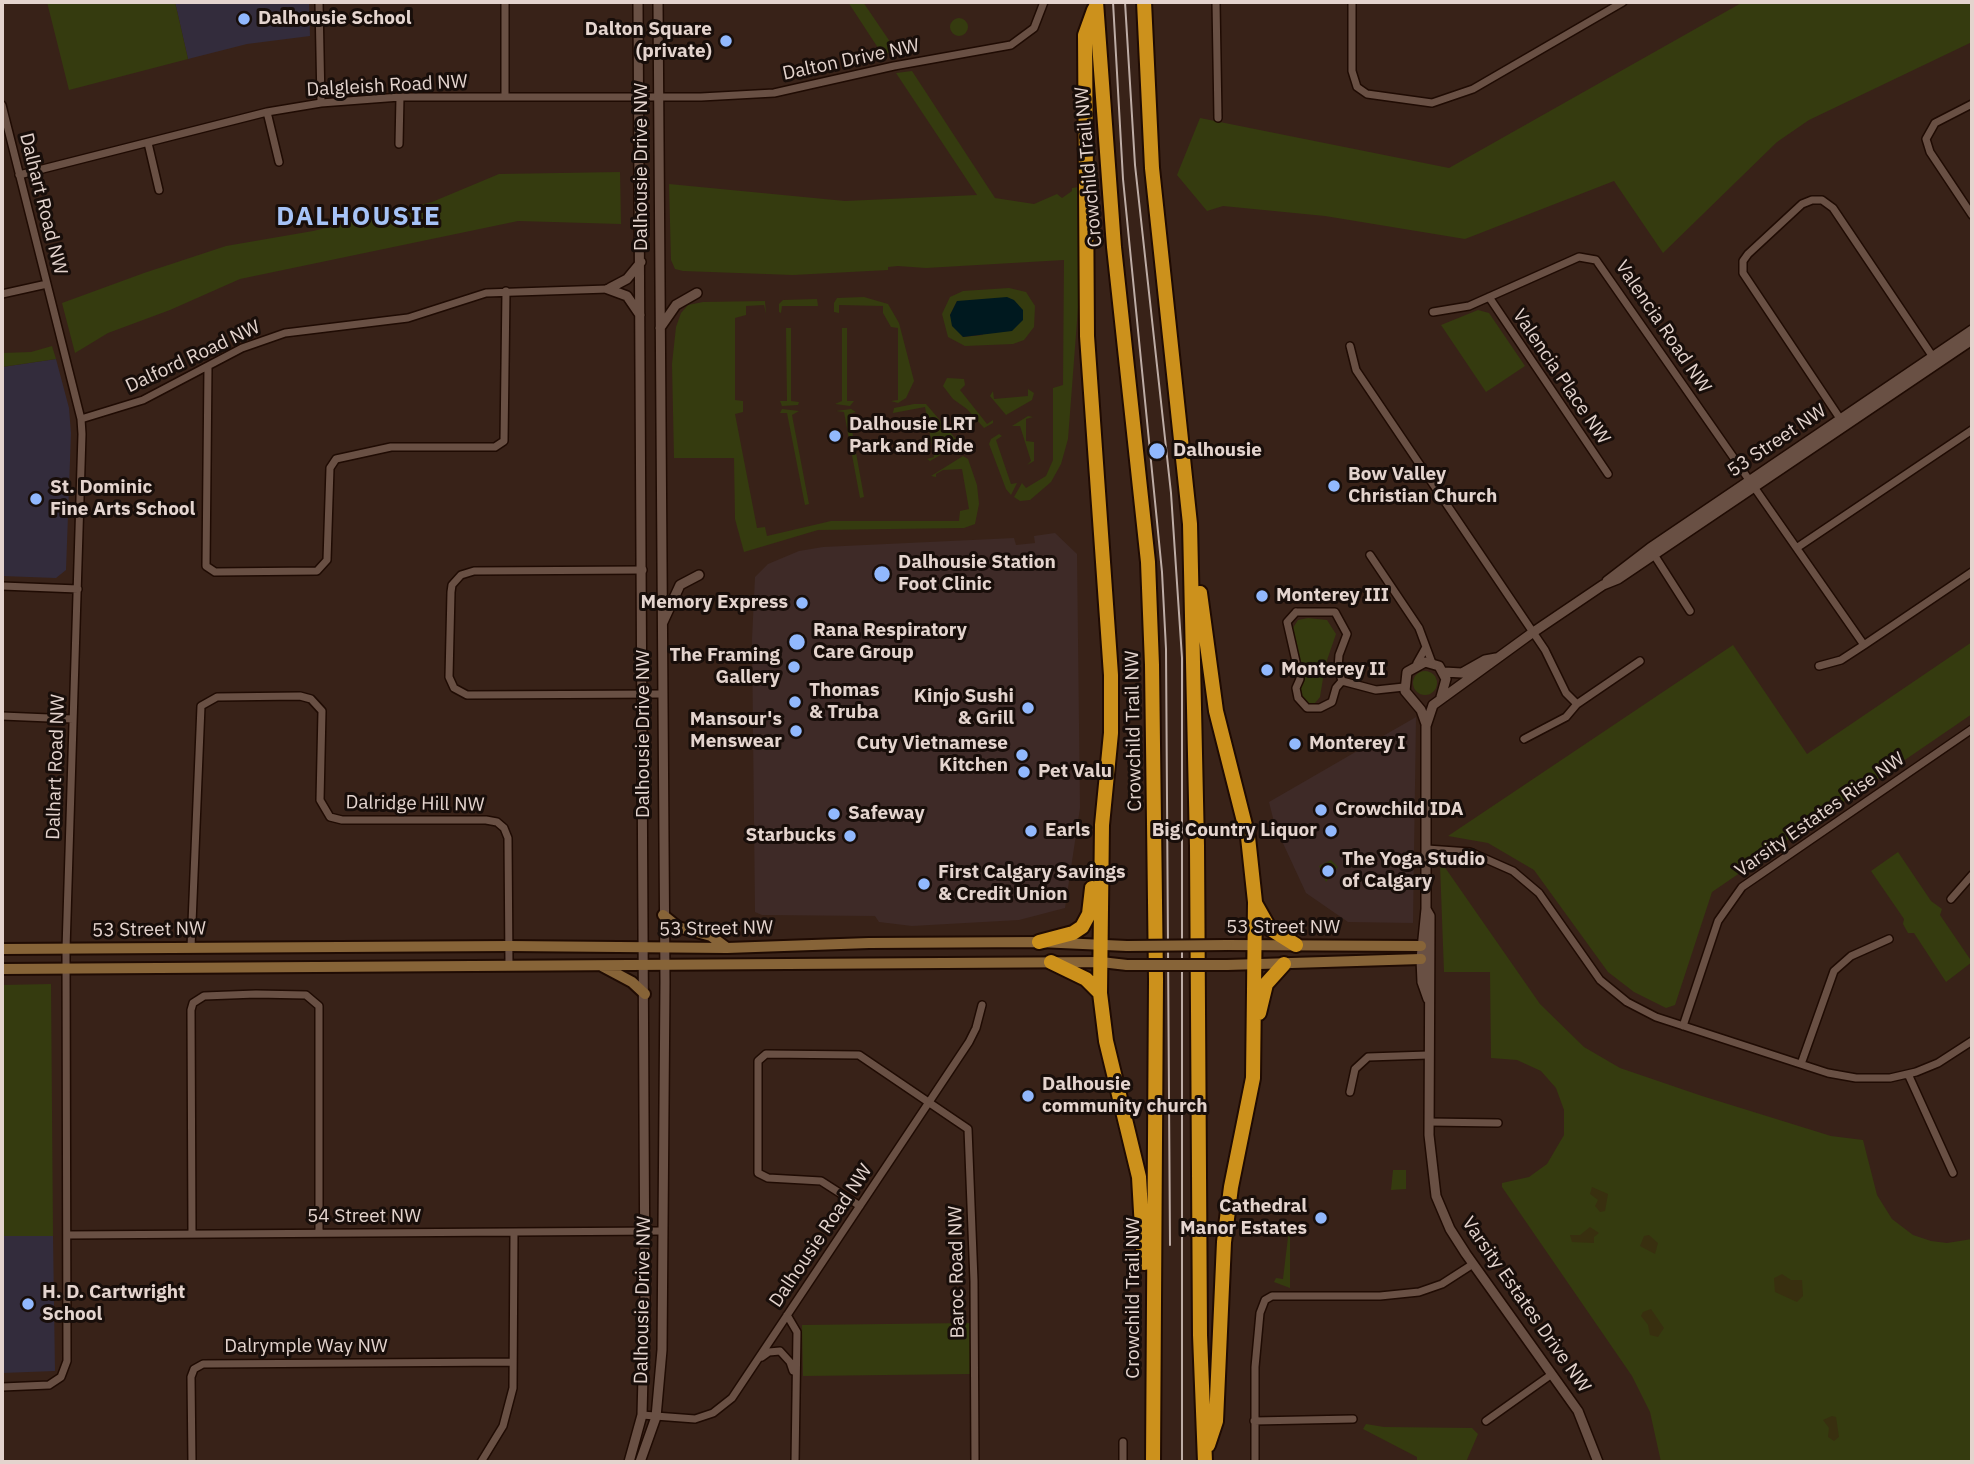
<!DOCTYPE html>
<style>
body{margin:0}
#map{position:relative;width:1974px;height:1464px;overflow:hidden;background:#382218;font-family:"IBM Plex Sans",sans-serif}
canvas{display:block}
.frame{position:absolute;inset:0;border:4px solid #e4d4ce;pointer-events:none}
</style>
<div id="map">
<canvas width="1974" height="1464"></canvas>
<div class="frame"></div>
</div>
<script>
const ctx = document.querySelector('canvas').getContext('2d');
ctx.lineJoin = 'round';
function paint(path, color) {
  ctx.fillStyle = color;
  ctx.fill(path, 'evenodd');
}
function poly(rows) {
  const path = new Path2D();
  for (const r of rows) {
    if (r.length === 3) {
      path.moveTo(r[0] + r[2], r[1]);
      path.arc(r[0], r[1], r[2], 0, 2 * Math.PI);
      continue;
    }
    path.moveTo(r[0], r[1]);
    for (let i = 2; i < r.length; i += 2) path.lineTo(r[i], r[i + 1]);
  }
  return path;
}
function stroke(path, color, width, dash) {
  ctx.strokeStyle = color;
  ctx.lineWidth = width;
  ctx.lineCap = dash ? 'butt' : 'round';
  ctx.setLineDash(dash || []);
  ctx.stroke(path);
}
function label(font, color, halo, rows, align = 'center') {
  ctx.font = font + ' "IBM Plex Sans",sans-serif';
  ctx.lineWidth = 6;
  ctx.setLineDash([]);
  ctx.textBaseline = 'middle';
  ctx.strokeStyle = halo;
  ctx.fillStyle = color;
  for (const [text, x, y, turn = 0] of rows) {
    ctx.save();
    ctx.translate(x, y);
    ctx.rotate((+turn || 0) * Math.PI / 180);
    ctx.textAlign = isNaN(turn) ? turn : align;
    if (halo) ctx.strokeText(text, 0, 0);
    ctx.fillText(text, 0, 0);
    ctx.restore();
  }
}
paint(poly([
 [1055,533,1077,554,1080,808,1065,908,1019,920,912,926,879,922,875,916,762,915,755,912,752,639,755,577,768,564,799,551,823,547,1014,538,1016,545,1035,543,1034,536],
 [1416,717,1413,923,1348,922,1306,893,1275,826,1269,802]
]), '#3e2a27');
paint(poly([
 [175,2,309,2,310,36,247,44,188,59],
 [56,359,69,408,71,433,66,570,56,578,2,576,2,367],
 [2,1236,53,1236,55,1371,2,1373]
]), '#332c3c');
paint(poly([
 [47,2,175,2,188,59,69,90],
 [848,2,863,2,897,52,882,54],
 [1743,2,1972,2,1972,42,1809,120,1777,142,1663,253,1614,181,1465,239,1325,216,1223,206,1207,211,1177,175,1200,118,1449,168],
 [959,27,9],
 [912,71,995,198,1034,204,1057,194,1062,198,1072,191,1072,188,1079,187,1078,308,1068,439,1061,464,1051,482,1030,500,1020,501,1014,497,1022,483,1026,488,1046,476,1053,460,1053,388,1063,385,1064,260,926,268,898,266,888,267,888,270,793,275,683,271,675,269,671,260,669,184,845,201,977,195,896,73],
 [620,172,621,224,518,221,240,279,170,310,108,333,75,353,62,303,144,273,226,246,313,231,432,202,499,174],
 [1009,288,1026,292,1035,306,1034,327,1024,340,1013,344,965,346,948,337,942,314,950,297,963,291],
 [957,301,983,335,963,337,950,315],
 [864,297,888,304,899,323,914,381,906,398,898,403,891,401,898,400,898,328,891,327,883,313,883,306,839,305,839,313,834,312,834,303,837,298],
 [817,299,818,306,782,306,781,313,779,312,779,304,783,300],
 [765,301,766,314,764,305,746,306,746,315,735,318,735,400,743,401,743,412,735,414,757,528,765,527,767,536,831,521,959,521,960,511,969,509,962,469,943,470,936,474,936,477,931,476,963,456,968,459,977,485,979,504,975,524,964,528,818,530,744,552,735,519,734,458,674,458,672,364,676,327,681,313,688,305,703,302],
 [1478,310,1489,313,1525,366,1486,392,1441,325],
 [786,328,791,328,791,401,799,402,798,405,782,406,780,401,787,401],
 [842,328,847,328,847,401,854,401,850,406,835,404,842,401],
 [52,346,56,359,2,367,2,353,31,352],
 [947,378,964,379,965,385,960,390,987,424,993,420,993,423,984,428,967,409,953,399,943,386],
 [1028,389,1034,393,1032,400,1006,415,990,396,993,391,994,399,1028,396],
 [914,404,926,404,956,439,956,446,930,461,927,459,934,457,925,407,893,413,894,408],
 [782,409,799,411,792,415,809,504,805,505,787,413,780,413],
 [851,409,856,412,849,414,864,497,860,498,844,412,836,411],
 [1028,416,1033,417,1026,419,1026,441,1034,442,1034,461,1027,465,1031,461,1020,426,1012,426],
 [999,434,1002,436,996,440,1011,484,1017,483,1011,495,1006,489,989,444,991,439],
 [1308,618,1327,620,1336,634,1325,666,1320,697,1315,703,1308,704,1301,701,1291,631,1298,620],
 [1972,642,1972,714,1712,892,1675,1005,1666,1008,1634,992,1608,972,1534,870,1488,843,1448,836,1733,645,1807,754],
 [1425,683,12],
 [1898,852,1931,901,1942,909,1940,915,1972,962,1946,982,1914,933,1908,933,1903,924,1904,919,1871,871],
 [1331,860,1338,867,1326,882,1319,866],
 [1440,865,1444,866,1540,1004,1584,1047,1620,1068,1702,1096,1831,1136,1863,1140,1877,1195,1892,1219,1913,1235,1931,1241,1947,1243,1972,1239,1972,1462,1661,1462,1650,1412,1632,1376,1502,1187,1502,1183,1529,1177,1547,1164,1564,1135,1564,1110,1556,1088,1541,1071,1517,1060,1491,1058,1490,972,1444,972],
 [51,984,53,1236,2,1236,2,985],
 [1393,1170,1406,1170,1406,1189,1391,1190],
 [1285,1229,1290,1232,1290,1288,1274,1282,1276,1278,1283,1279,1288,1237,1279,1236],
 [970,1323,970,1374,803,1376,802,1325],
 [1366,1424,1384,1427,1472,1428,1478,1434,1466,1462,1417,1462,1417,1457,1363,1429]
]), '#353b0f');
paint(poly([
 [1592,1187,1608,1194,1605,1211,1600,1212,1595,1206,1598,1200,1590,1194],
 [1590,1227,1599,1233,1594,1237,1594,1243,1572,1242,1570,1235,1580,1235],
 [1649,1235,1658,1243,1655,1254,1640,1246,1644,1236],
 [1782,1274,1791,1280,1802,1280,1803,1296,1797,1302,1775,1292,1774,1278],
 [1651,1309,1664,1328,1658,1337,1650,1335,1648,1325,1641,1316,1643,1312],
 [1832,1416,1836,1417,1839,1437,1834,1441,1828,1437,1829,1428,1823,1420]
]), '#382f0f');
paint(poly([
 [1007,297,1014,300,1023,310,1023,320,1012,331,963,337,952,326,950,315,957,301]
]), '#00191f');
const minor = poly([
 [319,2,321,103],
 [505,2,505,96],
 [1216,2,1218,118],
 [1352,2,1352,71,1357,87,1367,94,1432,103,1473,89,1623,2],
 [1972,104,1935,123,1926,139,1930,152,1972,215],
 [2,105,81,419,82,434,66,949,67,1361,61,1377,49,1385,2,1387],
 [267,112,279,162],
 [148,143,159,190],
 [399,144,400,97],
 [19,175,267,112,321,103,400,97,701,97,774,93,894,66,1011,45,1034,28,1044,2],
 [2,294,47,284],
 [1489,297,1608,474],
 [1433,312,1469,306,1579,257,1596,260,1864,645,1972,572],
 [1350,346,1356,370,1545,650,1566,693,1577,704],
 [208,367,206,566,215,572,317,571,327,560,330,468,336,459,391,447,495,447,504,441,506,291],
 [81,419,143,400,242,348,285,333,408,318,486,293,608,289],
 [1843,423,1743,273,1743,261,1748,254,1802,204,1812,200,1822,200,1833,208,1935,360],
 [1798,547,1972,430],
 [1651,550,1690,611],
 [1370,555,1419,628,1432,663],
 [643,570,474,571,461,575,452,585,451,592,449,677,454,688,467,695,662,694],
 [2,586,78,589],
 [1296,612,1335,612,1347,634,1339,655,1338,668,1342,681,1336,688,1332,702,1320,708,1307,708,1298,698,1296,688,1300,679,1287,622,1296,612],
 [1417,663,1426,647],
 [1819,666,1841,660,1864,645],
 [1342,681,1376,690,1404,687],
 [2,716,73,719],
 [1524,739,1566,717,1577,704,1640,661],
 [1427,849,1470,852,1513,871,1539,893,1600,980,1627,1002,1656,1017,1828,1073,1856,1078,1890,1078,1916,1072,1938,1063,1972,1041],
 [1951,899,1972,875],
 [191,947,201,706,217,697,300,696,311,699,322,711,320,800,330,817,342,820,486,820,497,822,504,828,508,838,509,966],
 [1683,1026,1718,921,1742,887,1972,729],
 [1801,1064,1834,971,1851,956,1889,939],
 [1908,1074,1953,1173],
 [1350,1092,1355,1069,1368,1057,1428,1055],
 [1429,1122,1498,1123],
 [860,1206,821,1181,768,1178,758,1173,758,1061,766,1054,859,1055,968,1129,974,1281,975,1462],
 [192,1234,191,1010,193,1003,204,996,256,994,306,995,319,1006,319,1231],
 [67,1235,662,1231],
 [787,1315,797,1332,795,1462],
 [762,1357,769,1352,780,1351,790,1362,793,1371],
 [642,1415,695,1419,713,1413,732,1398,969,1042,976,1028,982,1005],
 [1254,1421,1353,1419],
 [1486,1421,1552,1374],
 [1123,1442,1123,1462],
 [192,1462,191,1377,194,1369,203,1364,513,1362],
 [481,1462,503,1426,513,1388,514,1234],
 [1255,1462,1255,1367,1260,1313,1265,1300,1272,1296,1380,1296,1419,1292,1442,1284,1473,1264]
]);
const tertiary = poly([
 [610,288,627,279,641,262],
 [608,289,627,296,640,315],
 [660,328,676,305,697,293],
 [1607,581,1650,548,1972,330],
 [663,622,680,585,699,575],
 [1444,672,1462,673,1485,660,1496,658],
 [1426,724,1421,710,1405,691,1407,672,1425,662,1439,666,1446,679,1441,697],
 [1426,909,1430,916,1429,1135,1436,1196,1450,1229,1466,1254,1578,1411,1598,1462],
 [1428,999,1422,982,1421,959,1426,909,1426,726,1433,705,1532,633,1603,585,1618,579,1972,340],
 [629,1462,642,1415,645,1297,638,2],
 [640,1462,656,1417,662,1350,665,982,658,2]
]);
const secondary = poly([
 [663,915,678,927,711,936,727,948],
 [1227,945,1421,946],
 [2,949,509,946,727,948,869,943,1039,942,1127,946],
 [1227,965,1421,959],
 [602,966,632,982,645,994],
 [2,969,1101,962,1127,965]
]);
const motorway = poly([
 [1096,2,1114,247,1148,562,1152,665,1156,980,1153,1462],
 [1144,2,1152,168,1190,524,1197,846,1200,1335,1205,1462],
 [1094,10,1085,35,1087,336,1111,675,1111,733,1102,825,1100,993,1106,1041,1139,1177,1144,1263],
 [1200,593,1216,711,1248,837,1255,902,1253,1078,1231,1187,1224,1242,1216,1421,1208,1445],
 [1256,905,1269,928,1296,945],
 [1039,942,1073,933,1082,927,1089,914,1092,888],
 [1051,962,1086,979,1100,993],
 [1259,1013,1266,984,1284,964]
]);
stroke(minor, '#1f0b03', 10);
stroke(tertiary, '#1f0b03', 12);
stroke(secondary, '#1f0b03', 14);
stroke(motorway, '#1f0b03', 18);
stroke(minor, '#695044', 7);
stroke(tertiary, '#695044', 9);
stroke(secondary, '#876438', 10);
stroke(motorway, '#cc911c', 14);
stroke(poly([
 [1113,2,1123,179,1162,572,1166,649,1170,1245],
 [1125,2,1135,165,1171,493,1182,658,1182,1462]
]), '#beada6', 2);
const secondaryBridge = poly([
 [1127,946,1227,945],
 [1127,965,1227,965]
]);
stroke(secondaryBridge, '#1f0b03', 14, []);
stroke(secondaryBridge, '#876438', 10);
for (const [x, y, r, color] of [
 [244,19,7,"#91b8fd"],
 [726,41,7,"#91b8fd"],
 [835,436,7,"#91b8fd"],
 [1157,451,9,"#91b8fd"],
 [1334,486,7,"#91b8fd"],
 [36,499,7,"#91b8fd"],
 [882,574,9,"#91b8fd"],
 [1262,596,7,"#91b8fd"],
 [802,603,7,"#91b8fd"],
 [797,642,9,"#91b8fd"],
 [794,667,7,"#91b8fd"],
 [1267,670,7,"#91b8fd"],
 [795,702,7,"#91b8fd"],
 [1028,708,7,"#91b8fd"],
 [796,731,7,"#91b8fd"],
 [1295,744,7,"#91b8fd"],
 [1022,755,7,"#91b8fd"],
 [1024,772,7,"#91b8fd"],
 [1321,810,7,"#91b8fd"],
 [834,814,7,"#91b8fd"],
 [1031,831,7,"#91b8fd"],
 [1331,831,7,"#91b8fd"],
 [850,836,7,"#91b8fd"],
 [1328,871,7,"#91b8fd"],
 [924,884,7,"#91b8fd"],
 [1028,1096,7,"#91b8fd"],
 [1321,1218,7,"#91b8fd"],
 [28,1304,7,"#91b8fd"]
]) {
  const dot = new Path2D();
  dot.arc(x, y, r, 0, 2 * Math.PI);
  ctx.fillStyle = color;
  ctx.fill(dot);
  stroke(dot, '#180e0a', 2.5);
}
label('bold 19px', '#e4d4ce', '#180e0a', [
 ["Dalhousie School",258,19],
 ["Dalton Square",712,30,"right"],
 ["(private)",712,52,"right"],
 ["Dalhousie LRT",849,425],
 ["Park and Ride",849,447],
 ["Dalhousie",1173,451],
 ["Bow Valley",1348,475],
 ["Christian Church",1348,497],
 ["St. Dominic",50,488],
 ["Fine Arts School",50,510],
 ["Dalhousie Station",898,563],
 ["Foot Clinic",898,585],
 ["Monterey III",1276,596],
 ["Memory Express",788,603,"right"],
 ["Rana Respiratory",813,631],
 ["Care Group",813,653],
 ["The Framing",780,656,"right"],
 ["Gallery",780,678,"right"],
 ["Monterey II",1281,670],
 ["Thomas",809,691],
 ["& Truba",809,713],
 ["Kinjo Sushi",1014,697,"right"],
 ["& Grill",1014,719,"right"],
 ["Mansour's",782,720,"right"],
 ["Menswear",782,742,"right"],
 ["Cuty Vietnamese",1008,744,"right"],
 ["Kitchen",1008,766,"right"],
 ["Monterey I",1309,744],
 ["Pet Valu",1038,772],
 ["Crowchild IDA",1335,810],
 ["Safeway",848,814],
 ["Earls",1045,831],
 ["Big Country Liquor",1317,831,"right"],
 ["Starbucks",836,836,"right"],
 ["The Yoga Studio",1342,860],
 ["of Calgary",1342,882],
 ["First Calgary Savings",938,873],
 ["& Credit Union",938,895],
 ["Dalhousie",1042,1085],
 ["community church",1042,1107],
 ["Cathedral",1307,1207,"right"],
 ["Manor Estates",1307,1229,"right"],
 ["H. D. Cartwright",42,1293],
 ["School",42,1315]
], 'left');
label('19px', '#e4d4ce', '#180e0a', [
 ["Dalton Drive NW",851,60,-12],
 ["Dalgleish Road NW",387,86,-3],
 ["Dalhousie Drive NW",642,167,-90],
 ["Crowchild Trail NW",1089,167,-95],
 ["Dalhart Road NW",43,204,76],
 ["Valencia Road NW",1663,327,56],
 ["Dalford Road NW",193,357,-25],
 ["Valencia Place NW",1561,377,56],
 ["53 Street NW",1777,441,-34],
 ["Crowchild Trail NW",1134,731,-91],
 ["Dalhousie Drive NW",644,734,-90],
 ["Dalhart Road NW",56,767,-88],
 ["Dalridge Hill NW",415,804,1],
 ["Varsity Estates Rise NW",1820,815,-35],
 ["53 Street NW",1283,928],
 ["53 Street NW",716,929,-1],
 ["53 Street NW",149,930,-1],
 ["54 Street NW",364,1217],
 ["Dalhousie Road NW",821,1236,-56],
 ["Baroc Road NW",957,1272,-91],
 ["Crowchild Trail NW",1134,1298,-90],
 ["Dalhousie Drive NW",643,1300,-89],
 ["Varsity Estates Drive NW",1526,1305,55],
 ["Dalrymple Way NW",306,1347]
]);
ctx.letterSpacing = '2px';
label('bold 26px', '#a6c3f7', '#180e0a', [
 ["DALHOUSIE",359,217]
]);
ctx.letterSpacing = '0px';
</script>
